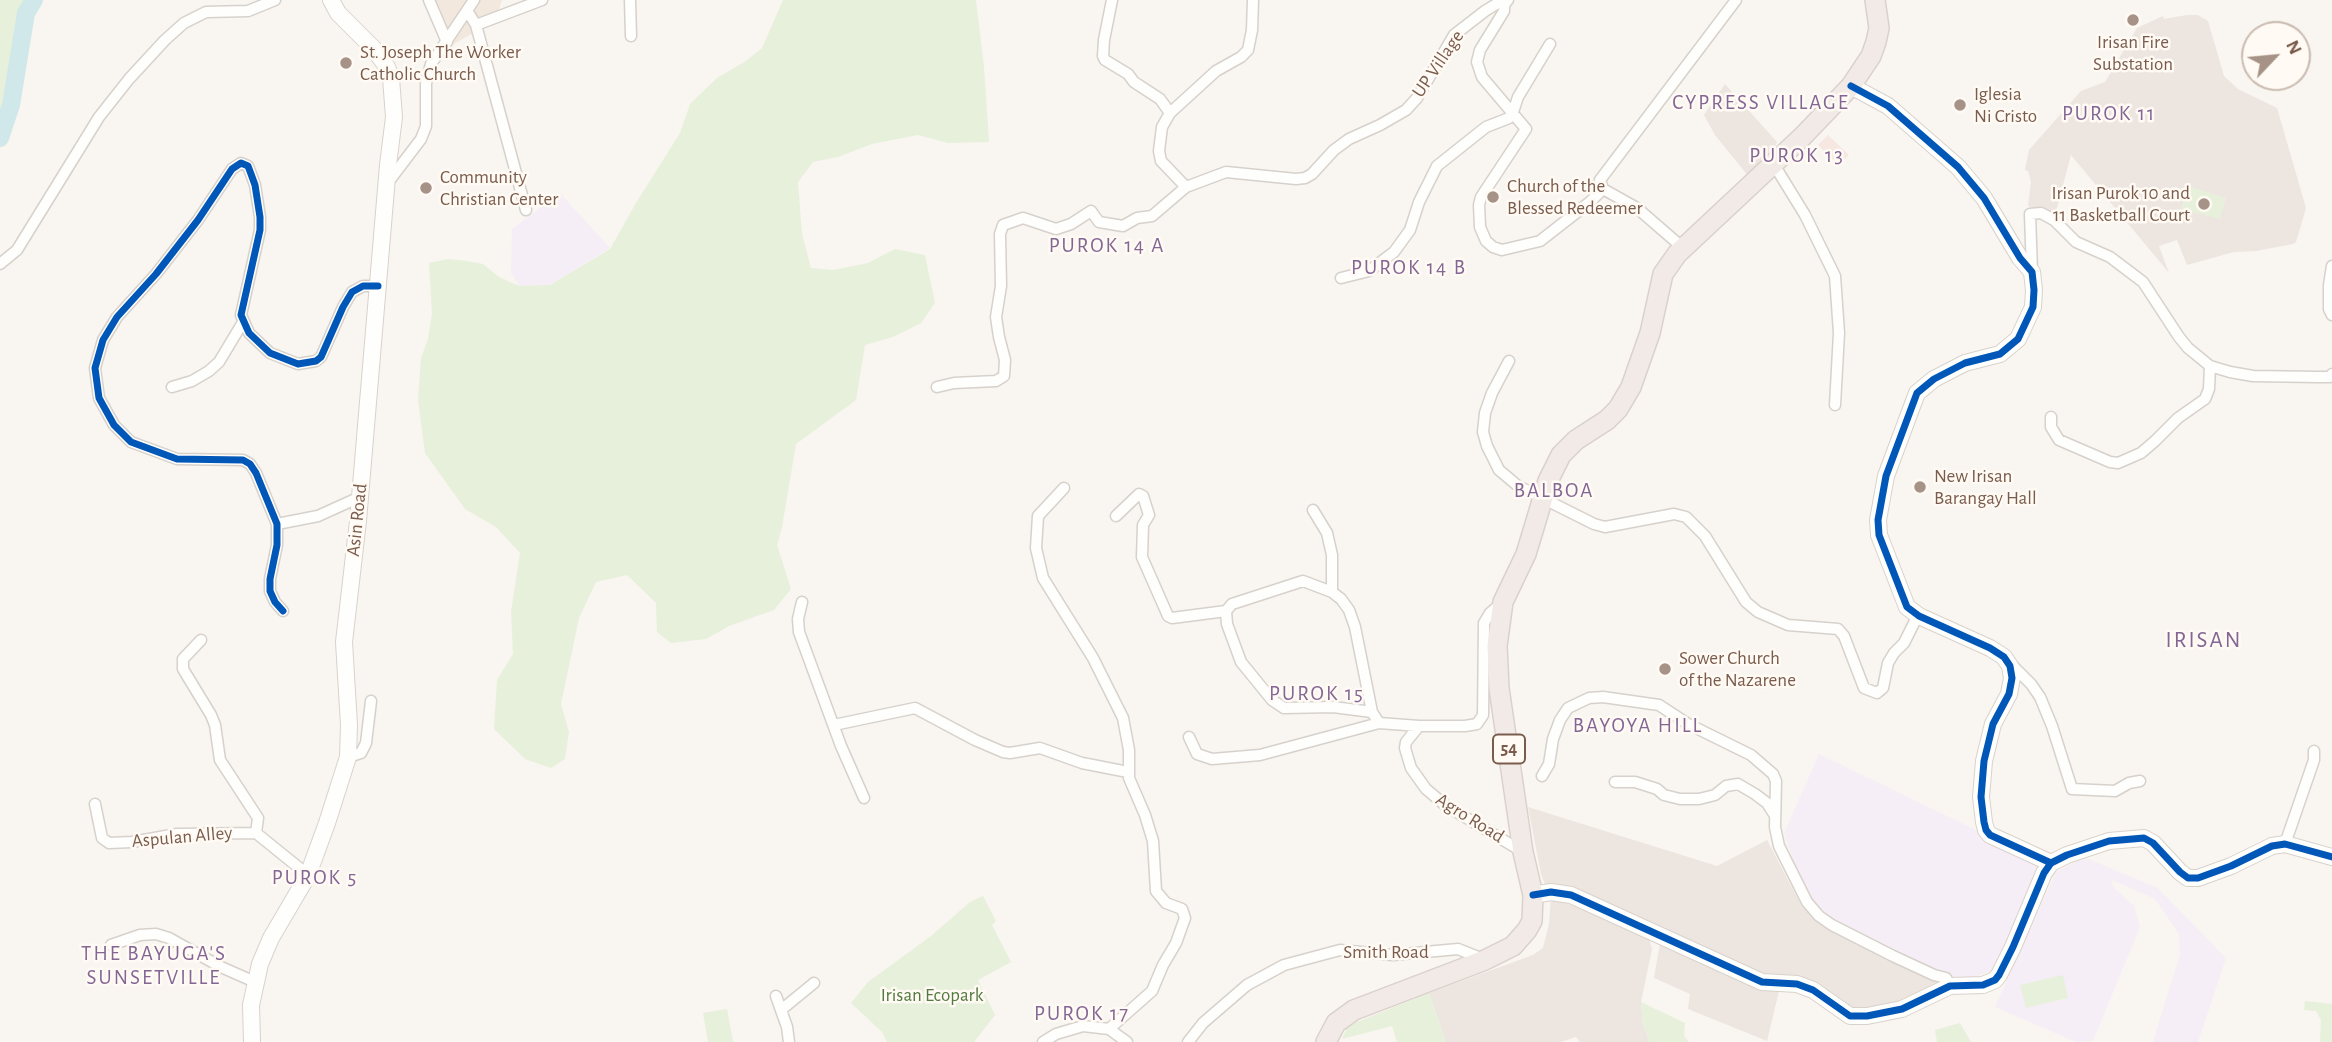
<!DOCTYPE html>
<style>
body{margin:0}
#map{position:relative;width:2332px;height:1042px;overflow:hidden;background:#f9f5f0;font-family:"Alegreya Sans",sans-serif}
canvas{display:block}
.north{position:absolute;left:2241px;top:21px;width:70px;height:70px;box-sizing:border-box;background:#fffaf3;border:2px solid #cabbb1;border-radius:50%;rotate:64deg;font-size:19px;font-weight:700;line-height:28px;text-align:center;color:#7a5c4d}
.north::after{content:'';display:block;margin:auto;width:24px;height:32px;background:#a69286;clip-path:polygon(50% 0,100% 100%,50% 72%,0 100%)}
</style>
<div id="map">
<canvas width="2332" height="1042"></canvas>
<div class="north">N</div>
</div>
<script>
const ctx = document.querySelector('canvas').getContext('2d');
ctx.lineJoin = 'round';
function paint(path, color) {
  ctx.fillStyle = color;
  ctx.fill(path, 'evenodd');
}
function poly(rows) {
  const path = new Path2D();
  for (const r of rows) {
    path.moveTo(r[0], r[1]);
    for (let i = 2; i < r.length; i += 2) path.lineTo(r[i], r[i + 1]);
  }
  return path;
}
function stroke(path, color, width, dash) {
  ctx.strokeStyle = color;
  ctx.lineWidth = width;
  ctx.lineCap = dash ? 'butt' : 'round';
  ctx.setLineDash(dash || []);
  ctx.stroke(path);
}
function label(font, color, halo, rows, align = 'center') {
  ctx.font = font + ' "Alegreya Sans",sans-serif';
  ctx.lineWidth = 5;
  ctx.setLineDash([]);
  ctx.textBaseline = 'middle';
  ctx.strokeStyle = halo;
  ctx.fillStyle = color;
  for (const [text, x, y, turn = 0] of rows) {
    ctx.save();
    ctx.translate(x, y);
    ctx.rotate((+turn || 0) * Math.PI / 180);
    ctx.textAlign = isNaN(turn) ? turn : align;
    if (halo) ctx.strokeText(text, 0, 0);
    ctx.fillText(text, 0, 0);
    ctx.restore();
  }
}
paint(poly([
 [431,0,502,0,495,21,450,46]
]), '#f2e8de');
paint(poly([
 [1828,135,1849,155,1839,165,1818,145]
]), '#f6e8e1');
paint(poly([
 [2187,15,2198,15,2208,21,2224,76,2238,89,2277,108,2306,208,2296,242,2293,244,2256,251,2234,252,2187,265,2177,240,2159,246,2169,273,2071,155,2055,215,2028,206,2031,182,2028,171,2025,170,2029,150,2081,91,2105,82,2137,28,2163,16,2164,19],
 [1725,84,1777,142,1771,156,1749,177,1715,135,1704,115],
 [1528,807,1717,866,1767,840,1801,905,1816,921,1832,931,1942,981,1901,1003,1858,1009,1844,1005,1803,978,1787,975,1764,977,1546,887,1541,874],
 [1551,897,1648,936,1652,949,1641,1002,1643,1025,1650,1042,1580,1042,1576,1037,1561,1042,1446,1042,1429,993,1533,955,1543,948,1549,924],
 [1660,943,1780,987,1767,1041,1688,1009,1690,994,1654,978]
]), '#ede5e0');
paint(poly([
 [560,193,610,248,550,285,519,286,511,272,512,229],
 [1819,754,2042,862,1993,971,1974,977,1948,977,1837,928,1816,908,1801,883,1784,833],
 [2084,857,2158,888,2226,958,2198,1042,2153,1042,2180,954,2179,934,2155,899,2112,880,2113,887,2134,906,2140,927,2093,1041,2076,1042,1995,1007,2056,872]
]), '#f6eef6');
paint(poly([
 [0,0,34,0,26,13,11,105,0,138],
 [783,0,976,0,984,67,989,142,948,143,918,135,872,144,838,157,813,162,798,182,802,234,811,268,833,270,868,263,895,249,925,255,935,303,921,323,893,337,865,345,856,400,796,444,782,527,777,545,791,589,774,610,729,626,706,639,671,643,657,632,656,603,627,575,596,582,579,618,561,704,569,732,565,759,551,768,525,759,494,729,497,680,513,654,511,612,520,553,496,527,465,509,425,453,418,400,421,358,428,339,432,313,429,263,448,259,467,261,483,264,499,277,519,286,550,285,610,249,636,203,680,133,690,104,717,78,746,61,762,48],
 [2188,186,2226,198,2220,219,2181,209],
 [983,896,996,921,992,925,1011,962,978,980,995,1015,974,1042,887,1042,882,1032,851,1003,868,982,931,936,970,902],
 [2063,975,2068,998,2026,1008,2020,985],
 [1429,993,1446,1042,1397,1042,1392,1026,1342,1039,1347,1028,1357,1022],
 [2305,1001,2332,1004,2332,1042,2320,1042,2321,1020,2316,1011,2304,1010],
 [1641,1002,1685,1023,1684,1036,1689,1042,1650,1042,1643,1025],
 [727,1009,733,1042,708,1042,703,1013],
 [1960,1023,1971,1042,1937,1042,1935,1030]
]), '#e7f0db');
stroke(poly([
 [0,138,11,105,26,13,34,0]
]), '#d0e8ea', 18);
const street = poly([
 [429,0,447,42],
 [630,0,631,36],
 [1112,0,1104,40,1103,56,1105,60,1128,74,1134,82,1160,99,1170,113],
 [1253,0,1252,30,1248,50,1241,57,1216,71,1170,113,1162,127,1159,151,1161,161,1186,187,1226,172,1296,179,1305,178,1312,174,1334,150,1349,139,1380,125,1406,110,1417,98,1454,35,1485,11,1498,3,1504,5],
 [1508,0,1504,5,1504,11,1480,50,1477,62,1482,77,1526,129,1481,197,1479,205,1480,227,1486,241,1493,247,1502,250,1540,241,1590,202,1603,189,1637,208,1682,247],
 [468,12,476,25,526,210],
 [476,25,542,0],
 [1773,163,1805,215,1835,276,1839,333,1835,405],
 [386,185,421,139,426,126,426,83,431,64,474,0],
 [1603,189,1600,180,1736,0],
 [0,264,17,250,99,117,129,79,165,40,184,23,206,12,248,11,275,0],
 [2332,266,2329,285,2329,309,2332,315],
 [2032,272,2030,214,2041,213,2054,220,2076,242,2110,257,2143,282,2179,337,2188,348,2210,366,2230,372,2253,376,2318,377,2330,377,2332,374],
 [1341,278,1369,271,1394,252,1410,230,1419,202,1437,166,1486,127,1509,118,1513,112,1518,97,1550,44],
 [1509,361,1492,393,1485,413,1483,432,1487,446,1499,470,1518,486,1594,524,1605,527,1674,514,1686,517,1705,536,1746,602,1758,612,1788,625,1838,629,1844,636,1864,688,1877,693,1883,688,1888,663,1894,653,1904,643,1916,619,1912,611],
 [172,387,192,381,209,371,219,362,243,322],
 [937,387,954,383,996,381,1004,376,1005,360,999,337,996,317,1001,286,1000,234,1003,225,1023,218,1056,229,1071,224,1091,211,1099,222,1123,226,1137,218,1152,216,1186,187],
 [2051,417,2051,427,2059,440,2110,462,2118,463,2141,453,2155,441,2178,418,2205,399,2209,389,2210,366],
 [1064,488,1038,516,1036,548,1043,578,1093,658,1123,718,1129,750,1129,778,1145,815,1153,841,1156,891,1166,903,1182,909,1185,918,1176,943,1163,965,1152,991,1109,1029],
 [1313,510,1327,533,1332,555,1332,592],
 [1116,516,1139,494,1143,496,1149,515,1143,525,1142,557,1168,616,1172,618,1226,611,1232,604,1303,581,1332,592,1341,599,1349,610,1355,627,1372,712,1379,723],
 [277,524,318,516,360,497],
 [802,602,798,619,799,632,841,746,864,798],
 [1503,602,1490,613,1484,623,1483,715,1477,724,1465,726,1419,726,1406,742,1405,748,1411,768,1426,789,1445,805,1523,852],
 [283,611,275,602,270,591,270,579,277,545,277,524,256,473,250,464,243,460,177,459,131,442,114,425,99,398,95,368,103,340,117,317,156,274,198,220,232,169,241,163,248,166,251,174,255,185,260,217,260,230,241,315,249,333,270,353,298,364,316,361,321,357,343,307,352,292,363,286,378,286],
 [1226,611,1227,624,1241,662,1272,700,1284,708,1333,707,1372,712],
 [201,640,183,659,183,669,211,715,215,725,220,760,258,818,256,833],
 [2010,663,2031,684,2040,697,2052,726,2072,789,2115,791,2129,783,2140,781],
 [834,725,915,708,975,740,1003,752,1010,753,1040,748,1082,763,1128,772],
 [1189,737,1197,754,1212,759,1260,755,1379,723,1419,726],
 [348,757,361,753,366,743,371,701],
 [1542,776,1549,764,1553,739,1560,720,1568,708,1589,698,1603,697,1659,705,1688,724,1751,755,1773,774,1776,781,1775,827,1779,846,1807,902,1819,916,1832,925,1893,956,1934,975,1946,978,1950,986],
 [1615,782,1635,782,1657,789,1664,795,1680,799,1699,799,1715,795,1726,786,1738,784,1755,794,1767,803,1774,814],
 [95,804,102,838,109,843,132,842,177,834,256,833,308,875],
 [2285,844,2314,760,2314,751],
 [111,945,140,935,156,934,169,938,221,967,255,982],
 [776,996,787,1027,789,1042],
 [781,1010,814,983],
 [1043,1042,1056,1034,1083,1026,1109,1029,1127,1042],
 [1188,1042,1203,1023,1247,985,1284,965,1340,950,1393,955,1458,949,1483,959]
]);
const secondary = poly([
 [1851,86,1888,106,1958,167,1984,198,2020,258,2032,272,2034,290,2033,307,2018,339,2000,354,1965,363,1934,379,1917,393,1886,476,1878,520,1879,535,1907,607,1919,616,1990,648,2004,657,2010,666,2012,678,2009,694,1993,724,1984,761,1981,797,1984,822,1986,830,1990,835,2051,863],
 [1533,895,1551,892,1571,895,1762,982,1797,984,1813,990,1850,1016,1867,1016,1902,1009,1950,986,1983,985,1995,980,1999,975,2013,947,2044,873,2051,863,2067,855,2109,841,2144,838,2153,843,2180,872,2188,878,2198,878,2231,866,2272,846,2285,844,2332,857],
 [252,1042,251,1005,260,964,271,938,308,875,327,823,348,757,349,725,344,642,358,521,388,165,394,117,391,78,387,67,374,49,338,13,331,0]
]);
const highway = poly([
 [1326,1042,1336,1023,1354,1010,1485,960,1513,946,1527,930,1532,921,1533,895,1523,852,1499,688,1497,646,1503,602,1526,554,1548,481,1561,455,1576,440,1607,420,1618,409,1631,387,1650,333,1663,274,1677,254,1802,137,1851,86,1871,56,1876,42,1879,28,1875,0]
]);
stroke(street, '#d7d1cb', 13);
stroke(secondary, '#d9d2cb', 18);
stroke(highway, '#dad1cc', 22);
stroke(street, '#fefefd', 10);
stroke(secondary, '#fefefd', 16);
stroke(highway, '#f2eae7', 19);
stroke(poly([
 [1851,86,1888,106,1958,167,1984,198,2020,258,2032,272,2034,290,2033,307,2018,339,2000,354,1965,363,1934,379,1917,393,1886,476,1878,520,1879,535,1907,607,1919,616,1990,648,2004,657,2010,666,2012,678,2009,694,1993,724,1984,761,1981,797,1984,822,1986,830,1990,835,2051,863],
 [283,611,275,602,270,591,270,579,277,545,277,524,256,473,250,464,243,460,177,459,131,442,114,425,99,398,95,368,103,340,117,317,156,274,198,220,232,169,241,163,248,166,251,174,255,185,260,217,260,230,241,315,249,333,270,353,298,364,316,361,321,357,343,307,352,292,363,286,378,286],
 [1533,895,1551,892,1571,895,1762,982,1797,984,1813,990,1850,1016,1867,1016,1902,1009,1950,986,1983,985,1995,980,1999,975,2013,947,2044,873,2051,863,2067,855,2109,841,2144,838,2153,843,2180,872,2188,878,2198,878,2231,866,2272,846,2285,844,2332,857]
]), '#0057b8', 7);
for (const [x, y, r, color] of [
 [2133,20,7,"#a69286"],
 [346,63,7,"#a69286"],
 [1960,105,7,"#a69286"],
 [426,188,7,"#a69286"],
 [1493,197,7,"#a69286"],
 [2204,204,7,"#a69286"],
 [1920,487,7,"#a69286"],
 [1665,669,7,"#a69286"]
]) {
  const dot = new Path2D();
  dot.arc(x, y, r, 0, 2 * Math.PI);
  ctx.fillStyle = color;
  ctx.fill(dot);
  stroke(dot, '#fffaf3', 2.5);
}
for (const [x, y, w] of [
 [1509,749,32]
]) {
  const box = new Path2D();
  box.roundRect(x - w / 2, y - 14.5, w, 29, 5);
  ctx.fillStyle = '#fffaf3';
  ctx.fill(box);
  stroke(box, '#7a5c4d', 2);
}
label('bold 18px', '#7a5c4d', null, [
 ["54",1509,749]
]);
label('19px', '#7a5c4d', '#fffaf3', [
 ["Irisan Fire",2133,42,"center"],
 ["Substation",2133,64,"center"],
 ["St. Joseph The Worker",360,52],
 ["Catholic Church",360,74],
 ["Iglesia",1974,94],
 ["Ni Cristo",1974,116],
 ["Community",440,177],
 ["Christian Center",440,199],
 ["Church of the",1507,186],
 ["Blessed Redeemer",1507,208],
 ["Irisan Purok 10 and",2190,193,"right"],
 ["11 Basketball Court",2190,215,"right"],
 ["New Irisan",1934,476],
 ["Barangay Hall",1934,498],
 ["Sower Church",1679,658],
 ["of the Nazarene",1679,680]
], 'left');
label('19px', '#7a5c4d', '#fffaf3', [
 ["UP Village",1438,64,-56],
 ["Asin Road",357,520,-84],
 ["Agro Road",1470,818,32],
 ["Aspulan Alley",182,837,-5],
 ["Smith Road",1386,952]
]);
label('19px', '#537a41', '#fffaf3', [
 ["Irisan Ecopark",932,995]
]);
ctx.letterSpacing = '2px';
label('21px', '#846695', '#fffaf3', [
 ["CYPRESS VILLAGE",1761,103],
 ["PUROK 11",2109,114],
 ["PUROK 13",1797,156],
 ["PUROK 14 A",1107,246],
 ["PUROK 14 B",1409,268],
 ["BALBOA",1554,491],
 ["PUROK 15",1317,694],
 ["BAYOYA HILL",1638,726],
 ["PUROK 5",315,878],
 ["THE BAYUGA'S",154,954],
 ["SUNSETVILLE",154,978],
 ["PUROK 17",1082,1014]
]);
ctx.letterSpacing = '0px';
ctx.letterSpacing = '2px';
label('23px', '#846695', '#fffaf3', [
 ["IRISAN",2204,640]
]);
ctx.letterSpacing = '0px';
</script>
